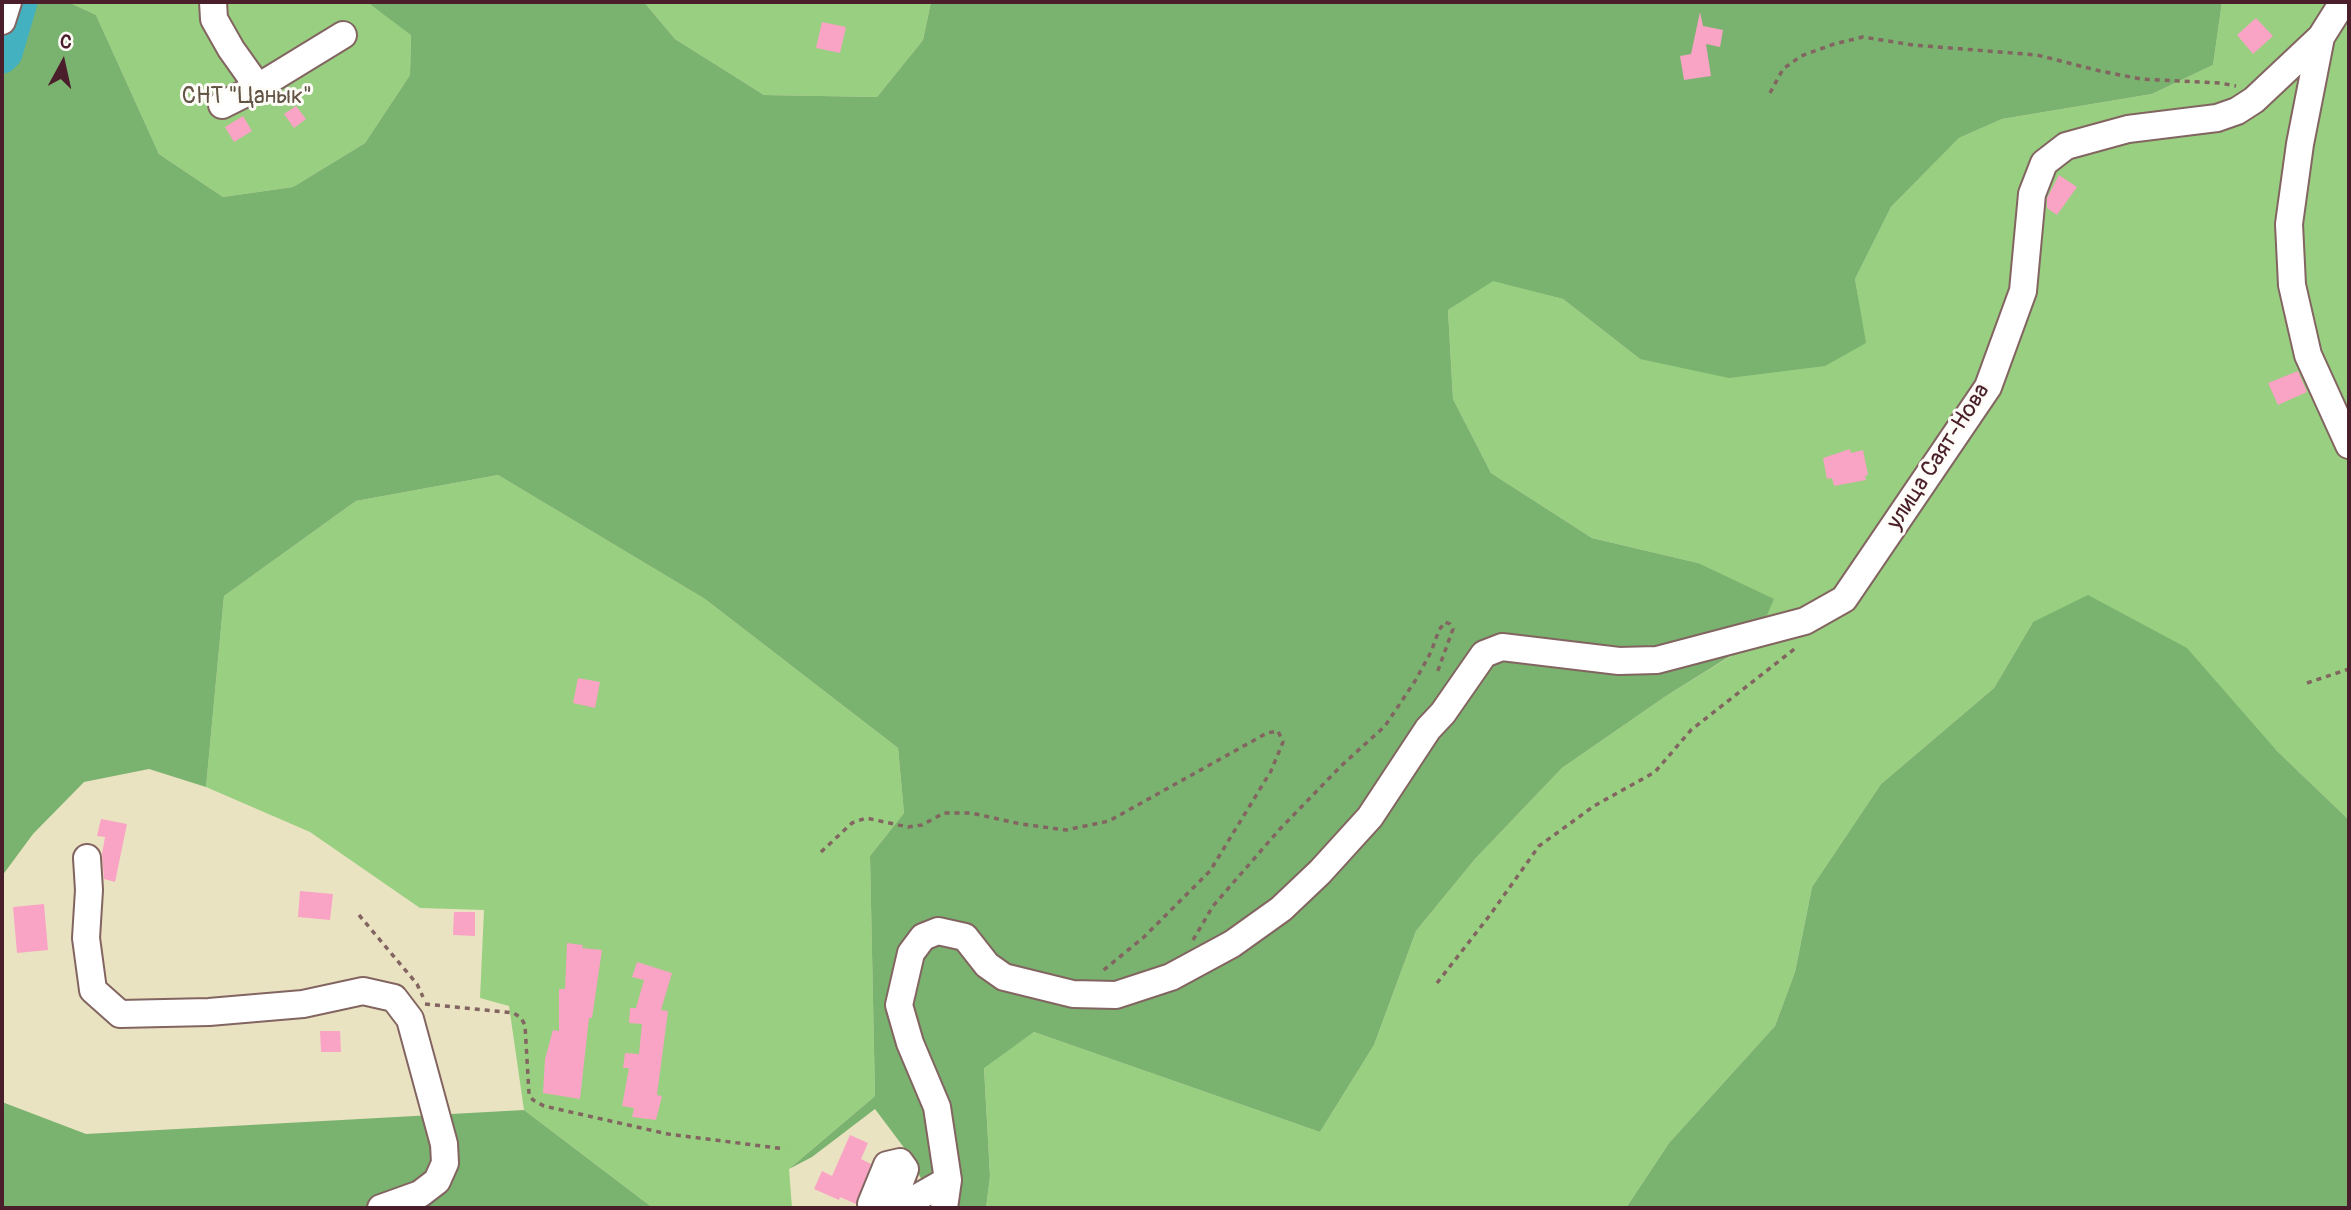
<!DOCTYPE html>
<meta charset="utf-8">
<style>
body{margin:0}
#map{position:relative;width:2351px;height:1210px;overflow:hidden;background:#eae3c2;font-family:Pangolin,sans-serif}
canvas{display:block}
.frame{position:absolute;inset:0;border:4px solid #4a1f2b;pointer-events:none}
.north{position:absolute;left:28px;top:28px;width:70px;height:70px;-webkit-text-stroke:5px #fdfcf7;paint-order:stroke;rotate:8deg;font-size:19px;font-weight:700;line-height:28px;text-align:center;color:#4a1f2b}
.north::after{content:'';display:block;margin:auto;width:24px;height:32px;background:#4a1f2b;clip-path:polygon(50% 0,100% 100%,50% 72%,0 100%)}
</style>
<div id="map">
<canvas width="2351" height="1210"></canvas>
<div class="frame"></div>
<div class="north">С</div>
</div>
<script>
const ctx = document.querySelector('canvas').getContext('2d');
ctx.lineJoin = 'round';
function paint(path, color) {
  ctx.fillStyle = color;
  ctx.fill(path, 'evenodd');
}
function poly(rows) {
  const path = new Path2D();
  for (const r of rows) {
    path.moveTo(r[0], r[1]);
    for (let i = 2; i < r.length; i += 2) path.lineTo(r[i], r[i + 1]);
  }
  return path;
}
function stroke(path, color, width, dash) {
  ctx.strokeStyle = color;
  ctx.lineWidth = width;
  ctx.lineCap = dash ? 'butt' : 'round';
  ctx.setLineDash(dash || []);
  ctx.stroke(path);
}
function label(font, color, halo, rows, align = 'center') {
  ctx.font = font + ' Pangolin,sans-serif';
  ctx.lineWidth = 6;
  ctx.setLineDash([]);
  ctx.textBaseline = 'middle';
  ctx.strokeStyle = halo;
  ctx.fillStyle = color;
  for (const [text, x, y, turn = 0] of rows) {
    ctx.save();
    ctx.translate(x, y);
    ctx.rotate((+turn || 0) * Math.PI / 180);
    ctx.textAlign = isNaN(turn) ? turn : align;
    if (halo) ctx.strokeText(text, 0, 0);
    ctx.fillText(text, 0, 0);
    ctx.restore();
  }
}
paint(poly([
 [68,2,367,2,411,34,410,75,365,143,293,187,223,197,159,154,96,15],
 [644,2,931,2,923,40,877,97,764,95,675,39],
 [2222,2,2349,2,2349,820,2276,750,2033,622,1994,688,1881,784,1812,887,1795,972,1775,1026,1669,1143,1626,1208,986,1208,990,1176,984,1067,1034,1032,1320,1132,1374,1045,1416,931,1475,859,1562,768,1666,696,1757,640,1698,563,1592,538,1491,473,1453,399,1448,310,1492,280,1563,299,1640,359,1865,343,1855,279,1891,207,1959,138,2002,119,2152,94,2213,65],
 [498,475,705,599,898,748,904,813,870,856,875,1096,789,1169,792,1208,653,1208,524,1110,509,1006,480,998,484,910,420,908,310,832,206,787,224,596,356,501]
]), '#99cf81');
paint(poly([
 [21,2,68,2,96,15,159,154,223,197,293,187,365,143,410,75,411,35,367,2,644,2,675,39,764,95,877,97,923,40,931,2,2222,2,2213,65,2152,94,2002,119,1959,138,1891,207,1855,279,1866,343,1825,366,1729,378,1640,359,1563,299,1493,281,1448,310,1453,399,1491,473,1592,538,1698,563,1774,599,1756,640,1666,696,1562,768,1475,859,1416,931,1374,1045,1320,1132,1034,1032,984,1068,990,1176,986,1208,936,1208,908,1153,875,1109,812,1157,789,1169,875,1096,870,856,904,813,898,748,705,599,498,475,356,501,224,596,206,787,149,769,84,782,33,834,2,876,2,57,6,53],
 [2088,595,2187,648,2276,750,2349,820,2349,1208,1626,1208,1669,1143,1775,1026,1795,972,1812,887,1881,784,1994,688,2033,622],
 [2,1102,86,1134,524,1110,653,1208,2,1208]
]), '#7ab26f');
stroke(poly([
 [2,57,6,53,21,2]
]), '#43b1c0', 33);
paint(poly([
 [1700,12,1703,26,1723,30,1720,47,1706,44,1711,76,1684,80,1680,56,1691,54],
 [2256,18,2273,36,2253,54,2237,35],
 [822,22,846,27,840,53,816,48],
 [296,106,306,119,294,128,284,114],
 [243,116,252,131,234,142,225,127],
 [2059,175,2077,187,2057,215,2047,208,2047,198],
 [2298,371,2307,392,2278,405,2268,383],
 [1850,449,1851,453,1863,450,1868,475,1865,476,1866,480,1834,486,1832,478,1827,479,1823,458],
 [578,678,600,682,595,708,573,703],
 [101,819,127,824,115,882,104,879,102,854,105,837,97,836],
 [300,891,333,894,330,920,298,917],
 [44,904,48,950,17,953,13,907],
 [454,912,475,912,475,936,453,935],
 [567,943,583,945,582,948,602,950,592,1018,589,1018,580,1099,543,1093,545,1059,553,1030,559,1031,559,989,565,989],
 [637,962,672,973,661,1010,668,1011,657,1095,662,1096,656,1120,632,1117,634,1108,622,1106,629,1068,623,1068,625,1053,639,1054,642,1024,629,1023,630,1008,636,1008,644,980,632,977],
 [320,1031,340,1031,341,1052,321,1052],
 [850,1135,868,1143,861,1159,871,1164,856,1204,840,1197,839,1200,814,1189,822,1171,832,1176]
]), '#f9a4c4');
const minor = poly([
 [213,2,214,19,231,49,258,87],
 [2,21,8,2],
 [2321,37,2300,144,2289,224,2292,285,2308,355,2349,445],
 [222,105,258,87,343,35],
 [87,858,89,890,86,938,93,990,120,1014,209,1012,303,1004,363,991,394,998,410,1019,444,1144,445,1163,437,1181,420,1194,381,1208],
 [871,1204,887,1165,900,1162,905,1169,890,1208],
 [913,1208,920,1196,948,1180],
 [944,1208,948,1180,937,1107,910,1043,899,1005,911,953,923,937,938,931,965,937,987,965,1004,977,1073,994,1116,995,1171,977,1232,944,1281,909,1320,872,1370,817,1428,729,1443,713,1484,654,1502,647,1619,661,1657,660,1805,621,1844,599,1988,387,2023,291,2032,194,2044,163,2066,146,2128,129,2217,118,2237,111,2254,100,2321,37,2343,2]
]);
stroke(minor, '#826460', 30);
stroke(poly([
 [1770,93,1783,69,1801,56,1834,44,1863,37,1913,45,2037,55,2100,71,2141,79,2220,83,2236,86],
 [2307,683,2349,669],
 [821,852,852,823,866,818,908,827,922,825,944,813,971,813,1021,824,1066,830,1109,821,1267,733,1278,731,1283,742,1271,771,1210,871,1144,937,1100,973],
 [359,915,417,984,423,997],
 [1193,940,1213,906,1279,830,1341,766,1385,726,1415,681,1431,652,1439,630,1445,622,1450,624,1453,629,1437,673],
 [1437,983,1490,915,1539,846,1594,806,1655,772,1691,730,1797,647],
 [425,1004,514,1013,521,1018,525,1025,529,1094,533,1100,544,1106,668,1134,785,1149]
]), '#826460', 3.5, [5, 5]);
stroke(minor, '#fff', 26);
label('23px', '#625445', '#fdfcf7', [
 ["СНТ \"Цанык\"",247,97]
]);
label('23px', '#4a1f2b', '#fdfcf7', [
 ["улица Саят-Нова",1939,457,-57]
]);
</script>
